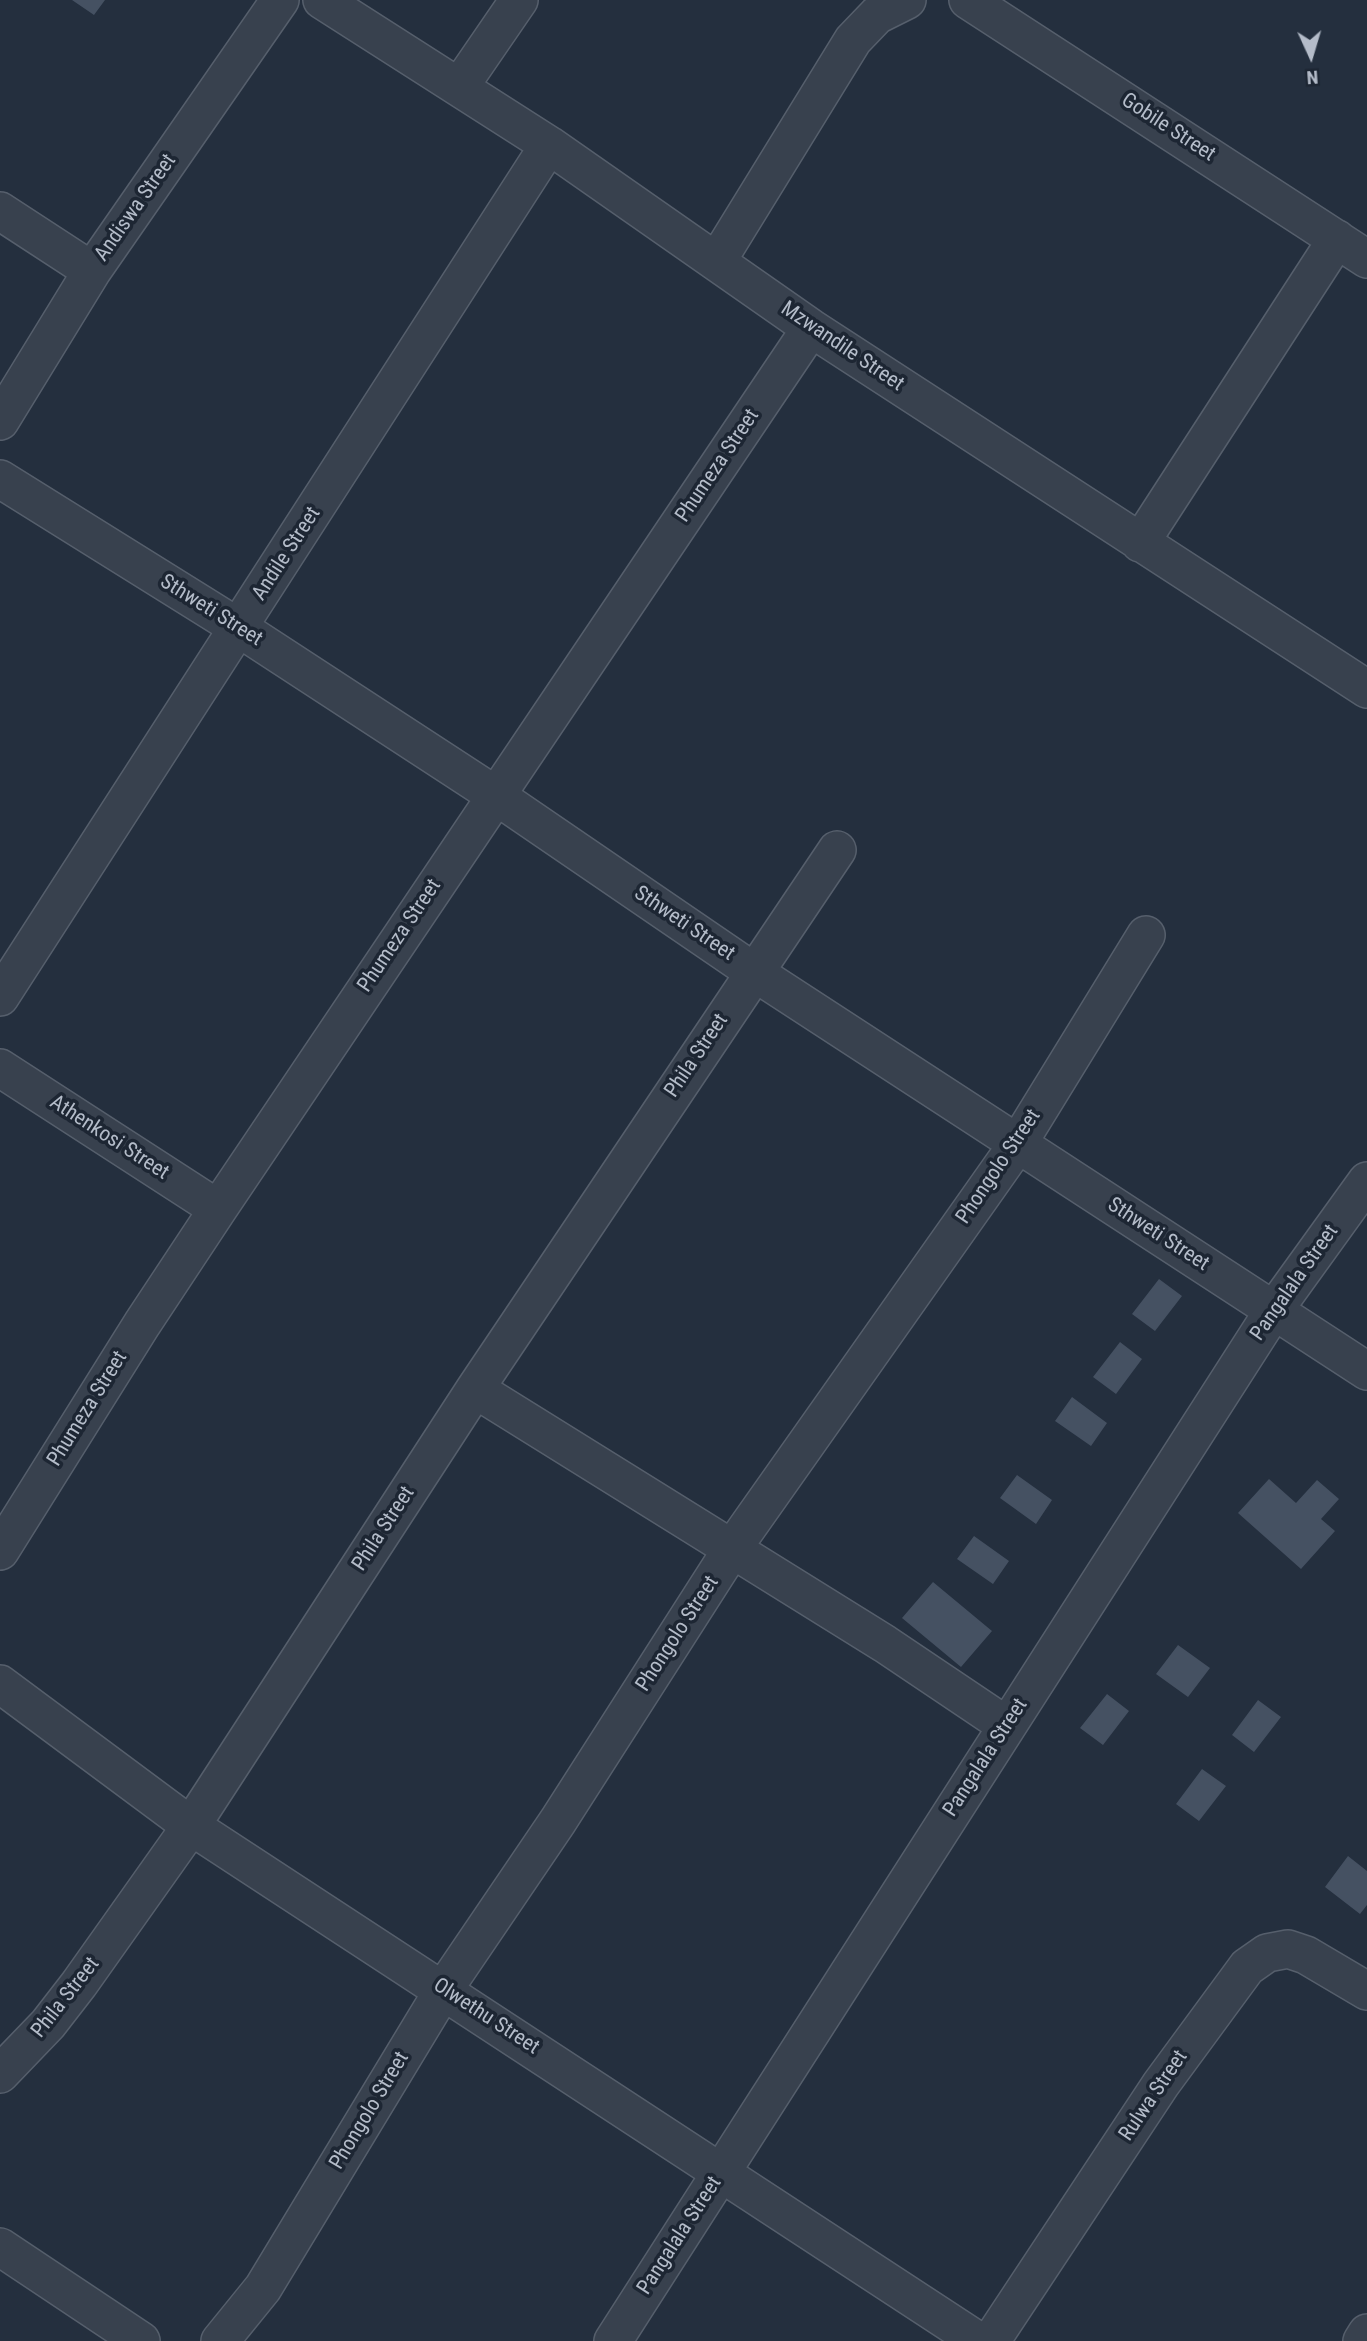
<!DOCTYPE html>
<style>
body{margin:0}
#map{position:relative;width:1367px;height:2341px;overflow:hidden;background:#242f3e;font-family:"Roboto Condensed",sans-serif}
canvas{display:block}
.north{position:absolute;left:1276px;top:21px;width:70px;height:70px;-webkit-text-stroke:5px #1d2633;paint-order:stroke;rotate:176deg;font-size:19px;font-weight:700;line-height:28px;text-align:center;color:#b4bcc9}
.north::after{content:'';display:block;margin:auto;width:24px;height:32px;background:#b4bcc9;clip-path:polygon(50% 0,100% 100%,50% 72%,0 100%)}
</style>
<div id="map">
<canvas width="1367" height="2341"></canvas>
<div class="north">N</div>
</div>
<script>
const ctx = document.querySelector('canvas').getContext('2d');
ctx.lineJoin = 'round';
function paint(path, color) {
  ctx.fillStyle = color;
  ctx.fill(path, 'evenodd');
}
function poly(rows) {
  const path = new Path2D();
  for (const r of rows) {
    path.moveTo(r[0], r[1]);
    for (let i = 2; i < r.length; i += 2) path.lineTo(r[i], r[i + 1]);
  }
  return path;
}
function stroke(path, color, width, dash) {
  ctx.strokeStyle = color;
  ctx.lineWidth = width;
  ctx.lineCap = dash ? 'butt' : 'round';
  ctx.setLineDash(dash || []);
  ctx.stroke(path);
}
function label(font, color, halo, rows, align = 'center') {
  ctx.font = font + ' "Roboto Condensed",sans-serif';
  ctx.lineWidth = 7;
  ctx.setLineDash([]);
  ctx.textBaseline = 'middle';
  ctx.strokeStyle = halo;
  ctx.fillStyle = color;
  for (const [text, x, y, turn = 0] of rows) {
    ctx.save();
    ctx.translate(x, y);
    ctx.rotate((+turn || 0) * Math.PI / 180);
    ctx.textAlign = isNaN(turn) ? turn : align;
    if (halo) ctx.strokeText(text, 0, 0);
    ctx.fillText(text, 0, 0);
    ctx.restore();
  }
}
paint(poly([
 [72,0,105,0,94,15],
 [1159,1279,1182,1296,1155,1331,1132,1314],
 [1120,1342,1142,1359,1116,1394,1093,1377],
 [1072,1397,1107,1423,1091,1446,1055,1421],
 [1017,1475,1052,1500,1036,1524,1000,1498],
 [1269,1479,1296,1503,1317,1480,1339,1499,1321,1519,1335,1531,1301,1569,1238,1513],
 [974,1536,1009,1561,993,1584,957,1559],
 [933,1582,992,1631,961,1667,902,1618],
 [1178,1645,1210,1668,1188,1697,1156,1674],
 [1107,1694,1129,1711,1103,1745,1080,1728],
 [1258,1700,1281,1717,1254,1752,1232,1735],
 [1202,1769,1226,1786,1199,1821,1176,1804],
 [1348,1856,1367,1871,1367,1905,1360,1914,1325,1887]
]), '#455162');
const street = poly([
 [322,0,549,145,811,328,1367,689],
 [968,0,1367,259],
 [460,86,519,0],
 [0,211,92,271],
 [717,261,853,40,877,15,907,0],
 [0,421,92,271,280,0],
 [0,479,239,628,495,795,754,972,1367,1371],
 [1140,543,1337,239],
 [0,997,549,145],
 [0,1068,218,1209],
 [475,1389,885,1644,1007,1726],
 [0,1551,142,1324,218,1209,811,328],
 [0,1684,191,1826,978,2341],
 [0,2074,48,2024,79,1984,191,1826,475,1389,837,850],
 [0,2247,141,2341],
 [220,2341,263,2288,444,1989,558,1821,732,1549,1017,1145,1146,935],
 [613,2341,1274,1310,1367,1181],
 [991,2341,1161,2084,1247,1967,1267,1953,1288,1949,1306,1955,1367,1991],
 [1362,2341,1367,2333]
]);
stroke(street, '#565f6c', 40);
stroke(street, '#38414e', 37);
label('21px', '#b4bcc9', '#1d2633', [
 ["Gobile Street",1168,128,33],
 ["Andiswa Street",136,208,-55],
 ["Mzwandile Street",842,347,34],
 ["Phumeza Street",718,466,-56],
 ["Andile Street",287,554,-57],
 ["Sthweti Street",211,611,32],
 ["Sthweti Street",684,924,34],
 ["Phumeza Street",400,936,-56],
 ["Phila Street",697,1056,-56],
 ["Athenkosi Street",109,1138,33],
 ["Phongolo Street",999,1167,-56],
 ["Sthweti Street",1158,1235,33],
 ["Pangalala Street",1295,1283,-55],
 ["Phumeza Street",88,1409,-58],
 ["Phila Street",384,1529,-57],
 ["Phongolo Street",678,1634,-57],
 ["Pangalala Street",986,1758,-57],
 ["Phila Street",66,1998,-52],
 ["Olwethu Street",486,2017,33],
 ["Rulwa Street",1154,2096,-56],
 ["Phongolo Street",370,2111,-59],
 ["Pangalala Street",680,2236,-57]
]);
</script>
